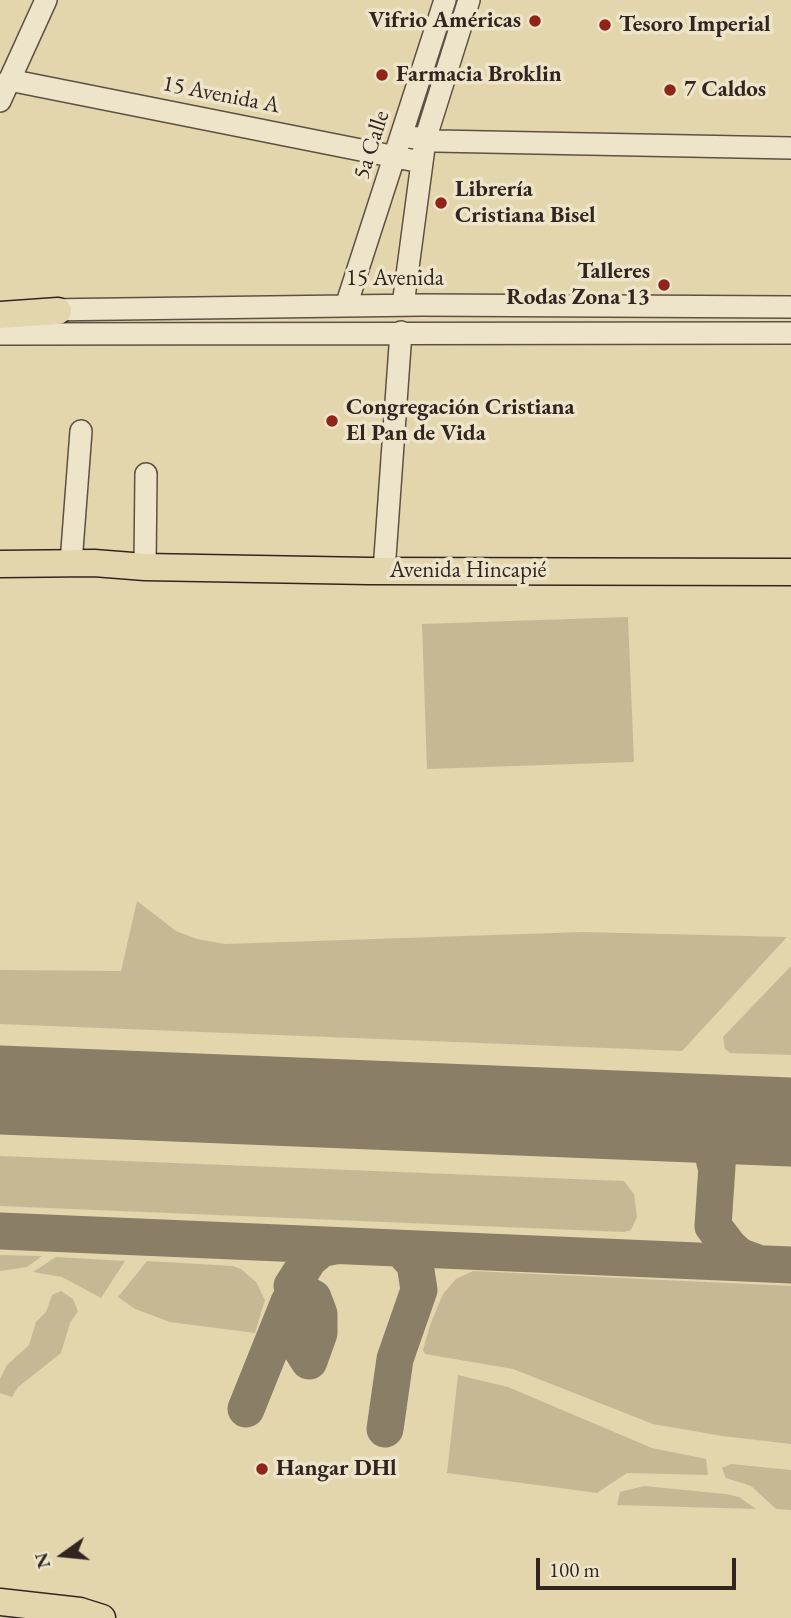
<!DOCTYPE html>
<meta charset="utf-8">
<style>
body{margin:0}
#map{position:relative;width:791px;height:1618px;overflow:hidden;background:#e3d6ad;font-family:"EB Garamond",serif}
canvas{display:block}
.north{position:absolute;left:28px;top:1520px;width:70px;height:70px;-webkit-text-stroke:5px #ede4ca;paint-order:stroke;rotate:255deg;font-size:19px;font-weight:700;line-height:28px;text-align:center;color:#322520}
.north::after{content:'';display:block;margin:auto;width:24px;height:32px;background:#322520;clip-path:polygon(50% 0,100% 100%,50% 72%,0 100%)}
.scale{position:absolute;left:536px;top:1558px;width:200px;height:32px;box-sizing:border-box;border:4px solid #322520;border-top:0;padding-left:9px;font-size:21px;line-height:24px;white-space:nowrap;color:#322520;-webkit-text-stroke:5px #ede4ca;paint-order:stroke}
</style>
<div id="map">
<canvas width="791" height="1618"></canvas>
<div class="north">N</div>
<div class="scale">100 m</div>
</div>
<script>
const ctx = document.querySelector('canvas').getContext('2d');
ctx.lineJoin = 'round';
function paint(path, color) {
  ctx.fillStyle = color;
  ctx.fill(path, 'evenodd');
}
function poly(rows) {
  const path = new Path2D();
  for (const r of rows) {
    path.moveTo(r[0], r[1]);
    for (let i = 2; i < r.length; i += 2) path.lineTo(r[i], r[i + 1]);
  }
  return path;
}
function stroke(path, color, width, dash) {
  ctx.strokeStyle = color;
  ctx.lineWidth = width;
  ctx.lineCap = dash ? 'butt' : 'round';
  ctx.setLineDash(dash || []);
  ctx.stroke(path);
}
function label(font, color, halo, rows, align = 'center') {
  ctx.font = font + ' "EB Garamond",serif';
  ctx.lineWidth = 7;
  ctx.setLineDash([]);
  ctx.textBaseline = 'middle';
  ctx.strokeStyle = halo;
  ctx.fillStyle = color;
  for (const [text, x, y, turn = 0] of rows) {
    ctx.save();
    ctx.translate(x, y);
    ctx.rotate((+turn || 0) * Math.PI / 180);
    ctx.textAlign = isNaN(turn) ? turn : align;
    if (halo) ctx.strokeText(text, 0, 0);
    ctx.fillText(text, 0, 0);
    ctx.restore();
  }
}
paint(poly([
 [628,617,634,762,427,769,422,624],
 [137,901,176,931,197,939,225,944,583,932,787,937,682,1051,0,1024,0,970,121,971],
 [791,966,791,1055,730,1053,725,1049,723,1037],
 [0,1156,624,1181,634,1194,637,1217,631,1230,624,1232,0,1206],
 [0,1255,42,1256,27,1267,0,1271],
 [56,1257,125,1261,101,1298,62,1277,33,1272],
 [147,1261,233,1266,241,1269,256,1282,265,1300,255,1333,170,1322,135,1309,118,1297],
 [473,1271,791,1286,791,1444,722,1436,653,1424,513,1369,425,1354,423,1350,430,1325,443,1294,456,1279],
 [61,1291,73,1299,78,1311,70,1323,61,1353,18,1387,12,1397,0,1393,0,1379,7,1365,29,1345,36,1322,46,1312,52,1295],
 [458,1375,508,1387,652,1448,706,1459,708,1475,627,1473,597,1493,447,1473],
 [731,1464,791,1470,791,1510,776,1509,751,1486,726,1478,722,1468],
 [644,1486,726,1494,739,1497,756,1509,617,1505,620,1492]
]), '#c5b895');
stroke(poly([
 [699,1118,710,1136,715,1163],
 [737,1120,726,1131,718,1151,713,1226,729,1247,739,1256,758,1263],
 [0,1231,791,1265],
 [288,1312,290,1331,309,1361,319,1333,319,1314,313,1298,292,1286,309,1259,321,1249,335,1246],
 [246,1409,289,1302],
 [385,1429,395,1359,419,1290,415,1264,401,1249]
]), '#8a7e66', 37);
stroke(poly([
 [0,1090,791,1122]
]), '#8a7e66', 89);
const minor = poly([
 [9,80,421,162],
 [0,101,46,0],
 [403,136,436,141,791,148],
 [403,305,425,140,469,0],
 [346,306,445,0],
 [44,310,421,305,791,307],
 [0,334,791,333],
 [71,563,81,431],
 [145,567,146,474],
 [384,571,401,332]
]);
const major = poly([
 [0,315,58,311],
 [0,564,94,563,145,567,369,571,791,572],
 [0,1602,80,1611,102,1618]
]);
stroke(minor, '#5e5143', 24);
stroke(major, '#322520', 29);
stroke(minor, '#ede4ca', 21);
stroke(major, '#e3d6ad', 26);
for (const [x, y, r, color] of [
 [535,21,7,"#8f2418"],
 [605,25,7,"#8f2418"],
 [382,75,7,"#8f2418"],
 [670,90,7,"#8f2418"],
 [441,203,7,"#8f2418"],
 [664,285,7,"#8f2418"],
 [332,421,7,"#8f2418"],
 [262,1469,7,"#8f2418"]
]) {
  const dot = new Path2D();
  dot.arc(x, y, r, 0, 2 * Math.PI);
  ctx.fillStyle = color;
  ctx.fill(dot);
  stroke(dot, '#ede4ca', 2.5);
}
label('bold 23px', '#322520', '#ede4ca', [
 ["Vifrio Américas",521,21,"right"],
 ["Tesoro Imperial",619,25],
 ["Farmacia Broklin",396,75],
 ["7 Caldos",684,90],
 ["Librería",455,190],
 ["Cristiana Bisel",455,216],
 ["Talleres",650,272,"right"],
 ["Rodas Zona 13",650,298,"right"],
 ["Congregación Cristiana",346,408],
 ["El Pan de Vida",346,434],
 ["Hangar DHl",276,1469]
], 'left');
label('23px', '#322520', '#ede4ca', [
 ["15 Avenida A",221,95,11],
 ["5a Calle",372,145,-72],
 ["15 Avenida",395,279],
 ["Avenida Hincapié",468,571]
]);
</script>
